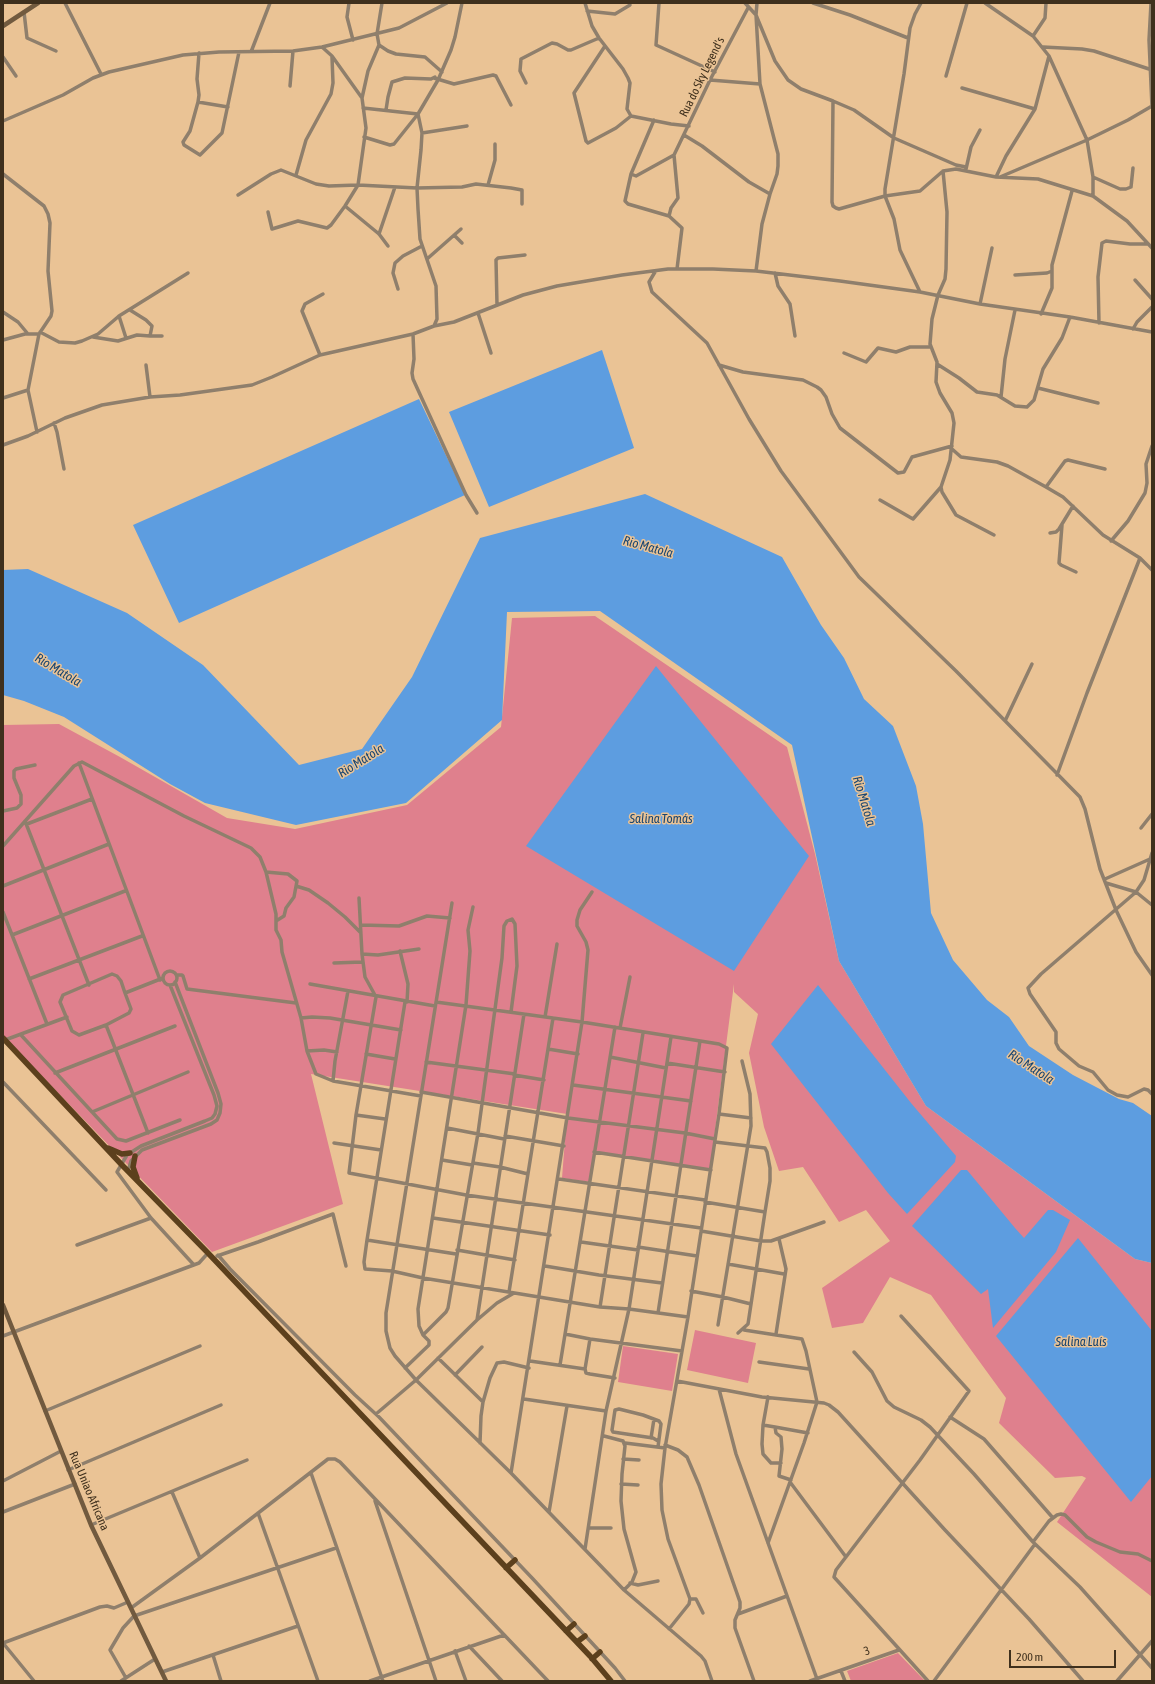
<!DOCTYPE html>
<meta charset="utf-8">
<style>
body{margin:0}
#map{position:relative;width:1155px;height:1684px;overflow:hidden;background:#eac395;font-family:"Asap Condensed",sans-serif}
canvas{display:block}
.frame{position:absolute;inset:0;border:4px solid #3f301d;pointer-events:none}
.scale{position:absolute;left:1009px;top:1650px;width:107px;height:18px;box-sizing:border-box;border:2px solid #3f301d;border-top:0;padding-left:5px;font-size:12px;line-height:14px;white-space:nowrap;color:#3f301d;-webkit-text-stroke:3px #eac395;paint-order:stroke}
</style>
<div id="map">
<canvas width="1155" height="1684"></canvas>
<div class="frame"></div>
<div class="scale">200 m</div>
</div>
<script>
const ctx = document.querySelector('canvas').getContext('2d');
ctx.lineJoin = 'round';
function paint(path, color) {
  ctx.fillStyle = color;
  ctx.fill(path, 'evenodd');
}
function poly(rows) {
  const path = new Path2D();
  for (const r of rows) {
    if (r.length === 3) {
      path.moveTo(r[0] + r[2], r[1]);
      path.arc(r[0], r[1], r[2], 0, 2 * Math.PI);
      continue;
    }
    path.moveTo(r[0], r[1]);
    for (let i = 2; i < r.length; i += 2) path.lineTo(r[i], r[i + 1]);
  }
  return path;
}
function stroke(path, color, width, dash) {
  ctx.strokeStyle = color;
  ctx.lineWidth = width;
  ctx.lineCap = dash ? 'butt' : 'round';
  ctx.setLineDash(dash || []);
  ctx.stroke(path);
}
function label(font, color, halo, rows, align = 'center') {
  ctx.font = font + ' "Asap Condensed",sans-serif';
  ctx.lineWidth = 3;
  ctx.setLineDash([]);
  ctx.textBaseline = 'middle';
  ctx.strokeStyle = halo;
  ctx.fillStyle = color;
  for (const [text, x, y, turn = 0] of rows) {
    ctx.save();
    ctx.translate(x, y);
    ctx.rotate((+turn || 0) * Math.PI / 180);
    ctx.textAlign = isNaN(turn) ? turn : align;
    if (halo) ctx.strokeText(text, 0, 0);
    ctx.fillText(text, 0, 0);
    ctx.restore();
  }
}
paint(poly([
 [595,616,787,747,815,854,839,961,926,1106,1135,1259,1152,1263,1152,1597,1057,1522,1086,1478,1082,1476,1055,1478,999,1423,1006,1398,931,1295,890,1277,863,1323,832,1328,822,1288,890,1241,866,1210,839,1222,803,1167,779,1171,764,1127,749,1053,758,1014,734,992,734,984,710,1169,595,1153,589,1182,562,1178,567,1114,311,1074,343,1204,212,1252,3,1036,3,725,59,724,120,757,227,818,295,829,407,805,501,727,512,618],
 [695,1330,756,1343,748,1383,687,1370],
 [623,1346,678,1354,672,1391,618,1382],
 [898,1653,925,1681,851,1681,847,1671]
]), '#df808d');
paint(poly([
 [602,350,634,448,489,507,449,412],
 [419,399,465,495,179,623,133,525],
 [645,494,782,557,821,625,844,658,864,699,893,726,916,786,923,824,931,913,953,960,987,1000,1009,1017,1029,1046,1073,1075,1119,1099,1133,1103,1152,1116,1152,1263,1135,1259,926,1106,839,961,792,745,600,611,507,612,502,720,406,803,296,825,205,803,170,784,64,717,24,701,3,695,3,570,28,569,127,613,203,665,299,765,362,749,412,677,480,538],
 [656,666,809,856,734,971,526,846],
 [818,985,911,1103,956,1156,955,1162,907,1214,888,1193,771,1044],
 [961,1170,967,1170,1015,1228,1024,1238,1048,1210,1053,1210,1070,1220,1056,1252,993,1328,988,1289,981,1294,912,1226],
 [1078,1238,1152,1331,1152,1476,1131,1502,996,1336]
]), '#5d9de0');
stroke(poly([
 [65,3,101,74],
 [349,3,347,17,353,40],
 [382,3,377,34,379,45,388,51,396,54,425,57,442,72],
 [585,3,592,26,599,38,623,69,628,78,630,83,627,109,631,116,671,124,689,126],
 [659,3,656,45,715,72],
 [745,3,756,15,775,61,788,80,801,89,833,101,832,202,833,206,836,208,839,209,885,196,920,191,943,171,956,169,996,177,1038,179,1093,196,1127,221,1152,248],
 [813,3,850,15,908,38],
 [985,3,1033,36,1049,56,1087,140,1093,177,1093,196],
 [1151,3,1149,40,1152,107],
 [587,11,615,14,630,5],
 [24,12,27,38,56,51],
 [1033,36,1045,18,1046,3],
 [605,46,574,93,586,141,588,143,616,128,631,116],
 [1043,47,1082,49,1094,51,1149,69],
 [251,52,270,3],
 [199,53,197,79,199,95,198,102,190,131,183,142,184,145,200,155,222,133,239,52],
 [3,57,16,76],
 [946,76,967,3],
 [434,78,454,84,493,75,496,76,511,105],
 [710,80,760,84],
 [526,83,520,71,521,59,552,43,557,44,568,50,571,50,599,38],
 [290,86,293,51],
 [962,88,1035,109],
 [362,98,368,71,379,45],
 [833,101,854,110,894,138,956,165,966,167],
 [198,102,228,107],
 [363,108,418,114],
 [386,110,388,97,392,82,405,78,431,79,435,77],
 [418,114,422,133,421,150,417,188,418,209,420,239,436,286,437,319,434,326],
 [654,120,631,174,625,201,628,204,669,216],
 [3,121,63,95,93,78,109,72,183,55,219,52,293,51,322,47,399,28,447,3],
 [422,133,467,126],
 [684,135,702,146,749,182,770,194],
 [364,137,390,145,394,144,418,114,438,80,451,50,455,37,462,3],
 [674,155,678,198,671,208,669,216,682,228,677,269],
 [966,169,971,147,980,130],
 [943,171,947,212,946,269,945,279,938,295,932,319,930,344,937,362,936,382,940,393,952,413,954,423,950,460,941,487,942,492,956,515,994,535],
 [3,174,44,206,48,214,50,223,48,271,52,311,51,316,39,334,28,390,37,432],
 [631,174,636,176,674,155,710,80,748,8],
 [296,175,306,140,331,94,333,83,332,57],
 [996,177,1006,156,1035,109,1049,56],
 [1000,177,1087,140,1128,120,1152,106],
 [1093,177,1120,189,1126,189,1131,187,1133,168],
 [488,185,495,160,495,144],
 [238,195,271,174,281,170,316,184,329,186,358,185,417,188,462,187,476,184,511,188,522,190,522,204],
 [345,206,379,234,388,246],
 [268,212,272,229,298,221,327,228,331,225,345,206,358,185,366,128,362,98,332,56,322,47],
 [379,234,395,187],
 [454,235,462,243],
 [427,259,461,229],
 [756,271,762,224,770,194,777,174,778,166,778,154,760,84,756,15,757,3],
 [655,272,649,282,652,292,707,343,749,419,781,471,859,577,956,671,1080,797,1085,809,1100,869,1116,910,1136,952,1152,975],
 [775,273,778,286,790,304,795,336],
 [1015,275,1047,273,1052,271],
 [1135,280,1152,299],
 [398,289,393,273,395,263,403,256,422,246],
 [920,292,900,250,894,219,885,196,885,189,904,74,910,28,915,14,921,3],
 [980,304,992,248],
 [497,305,496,260,498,258,525,255],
 [130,310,146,320,152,326,150,336,162,336],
 [3,312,18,322,28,334],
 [478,313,491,353],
 [1041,314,1052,288,1052,265,1072,191],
 [119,316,126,338],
 [1099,323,1098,277,1102,243,1106,241,1130,244,1148,244],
 [1133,329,1137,322,1152,307],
 [40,332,59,342,75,343,82,341,98,334,119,316,188,273],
 [413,334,414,359,412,373,413,379,466,495,477,513],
 [93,337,118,341,137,335,150,336],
 [3,340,25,334,39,334],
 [844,353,866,362,878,348,896,352,910,347,931,347],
 [320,355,302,311,305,304,323,294],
 [937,364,959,378,977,392,997,395,1015,406,1027,407,1034,400,1043,369,1062,338,1070,317],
 [146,365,150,397],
 [719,365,743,372,803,380,817,387,821,390,826,397,832,414,840,428,898,473,904,472,912,457,952,446],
 [1038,388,1098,403],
 [1001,397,1005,359,1015,310],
 [3,398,28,390],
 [54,423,57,432,64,469],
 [3,445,28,436,65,418,102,405,150,397,180,395,252,385,272,377,320,355,413,334,434,326,454,322,523,295,557,286,622,275,668,269,713,269,756,271,840,281,920,292,980,304,1070,317,1152,332],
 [952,449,961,457,997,462,1008,466,1046,487,1063,497,1103,535,1140,558,1152,570],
 [1046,487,1065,461,1068,460,1105,469],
 [880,500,913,519,941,487],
 [1062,525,1059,563,1061,565,1076,572],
 [1050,533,1056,532,1059,529,1073,506],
 [1111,541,1128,521,1145,493,1147,483,1146,464,1152,446],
 [1005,721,1032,664],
 [79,763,160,980],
 [1057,775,1087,693,1140,558],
 [3,811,17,808,21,804,21,795,14,778,14,771,16,769,35,765],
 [25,821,89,985],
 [27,824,92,799],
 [1141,828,1152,814],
 [3,846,74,766,82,762,184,816,251,848,260,857,266,872,276,914,276,930,281,940,282,952,301,1018,307,1051,316,1074,333,1081,421,1096],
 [1152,853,1144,880,1136,892,1041,974,1028,988,1030,994,1056,1032,1056,1043,1059,1049,1079,1066,1093,1072,1108,1090,1117,1095,1128,1097,1144,1089,1148,1090,1152,1094],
 [266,872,288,874,297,881,294,897,286,908,284,916,276,921],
 [1105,879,1150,859],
 [1106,883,1136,892,1152,905],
 [3,886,109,844],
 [296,886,309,890,328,903,345,917,360,932],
 [359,898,362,954,365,977,376,997,356,1115,349,1173,466,1195,701,1228],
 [452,903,386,1313,386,1331,390,1348,395,1356,416,1380,511,1473,624,1590,701,1656,705,1661,712,1681],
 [3,912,47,1024],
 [361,925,399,926,427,916,450,918],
 [12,935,125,891],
 [400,951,408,984,407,1002],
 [362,954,378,955,419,949],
 [334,963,362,962],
 [170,978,7],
 [177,975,182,975,183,976,187,989,296,1003],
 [29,979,142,936],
 [310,984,435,1006],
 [170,985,214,1095,217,1106,215,1114,212,1118,205,1121,141,1146,127,1155,117,1172,151,1218,194,1265],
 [125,993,131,1009,129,1013,106,1025,79,1035,72,1031,60,1002,63,995,112,974,117,976,121,981,125,993,163,978],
 [405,1002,367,1240,364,1262,365,1269,392,1271,423,1278,600,1307,629,1309,688,1317],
 [436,1002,582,1022,719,1044,727,1048,719,1114,688,1317,665,1448,661,1484,662,1510,668,1539,690,1599,689,1604,669,1629],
 [545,1017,557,944],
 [301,1018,312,1017,330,1018,401,1030],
 [106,1025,148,1133],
 [620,1028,630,977],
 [21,1035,117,1139,126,1141,180,1120],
 [5,1040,67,1017],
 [548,1049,578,1054],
 [307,1051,324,1050,337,1052],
 [366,1054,395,1059],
 [610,1057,666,1068],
 [426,1062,515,1074],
 [667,1063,725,1072],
 [55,1073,175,1026],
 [514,1075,544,1080],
 [333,1081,335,1061,348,991],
 [3,1082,106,1190],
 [573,1085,691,1101],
 [421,1092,568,1118,685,1133,715,1139],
 [92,1112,188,1072],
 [719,1114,751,1118],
 [356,1115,385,1119],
 [447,1128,504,1139],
 [505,1136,564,1146],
 [715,1142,765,1148,767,1152,770,1168,770,1181,765,1212,748,1324,738,1333],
 [334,1143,381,1150],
 [594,1152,711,1170],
 [442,1160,472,1165],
 [473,1163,500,1167,528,1174],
 [128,1171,131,1161,142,1150,211,1124,217,1120,220,1113,221,1104,218,1093,175,982],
 [559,1179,705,1200],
 [705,1202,765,1212],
 [433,1218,550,1235],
 [701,1231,761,1241,771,1241,824,1222],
 [367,1240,456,1254],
 [581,1242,638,1250],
 [77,1245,151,1218],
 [638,1247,697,1256],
 [457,1250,515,1260],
 [218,1255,230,1269,355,1395,379,1417,533,1579,615,1668,625,1681],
 [217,1256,258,1242,333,1214,346,1266],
 [728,1264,784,1274],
 [545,1266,599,1275,662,1283],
 [691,1291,723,1297,751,1304],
 [509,1292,553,1018],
 [600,1307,643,1033],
 [658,1313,700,1041],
 [901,1316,969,1391,920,1460,836,1570,834,1577,928,1681],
 [477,1320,524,1014],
 [718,1325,751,1126,750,1094,742,1061],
 [744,1330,802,1339,806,1351,817,1402,804,1443,768,1543],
 [565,1334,590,1339,585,1369],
 [776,1334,786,1269,779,1239],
 [423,1335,446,1312,448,1308,478,1133,502,958,504,926,507,921,512,919,515,924,517,966,511,1012],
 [3,1336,199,1263,208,1253],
 [590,1339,682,1351],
 [854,1352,872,1372,887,1401,894,1407,921,1420,930,1427,974,1474,1033,1542,1080,1587,1152,1668],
 [438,1358,483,1402],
 [530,1361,585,1369,586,1373,590,1374,615,1378],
 [759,1362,809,1369],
 [560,1365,615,1027],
 [405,1368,429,1345,429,1341,423,1335,419,1326,418,1309,466,1005,470,951,468,930,473,907],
 [455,1375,482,1347],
 [677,1381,762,1397,824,1403,829,1405,838,1412,945,1530,1029,1619,1083,1681],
 [719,1389,736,1454,817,1679],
 [524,1399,606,1411],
 [45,1411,200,1346],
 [376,1414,416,1380,477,1320,497,1303,514,1293],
 [950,1417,984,1439,1053,1518],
 [763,1425,768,1397],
 [775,1427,763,1425,762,1444,763,1454,771,1463,781,1463],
 [604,1436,623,1441,625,1446,622,1474,621,1501,624,1529,636,1572,632,1582,624,1590],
 [651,1438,654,1419],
 [480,1443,481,1416,483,1402,490,1378,497,1363,504,1362,529,1368],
 [625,1443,665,1448],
 [665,1445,678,1450,687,1457,699,1485,740,1602,740,1608,735,1620,735,1628,754,1681],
 [658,1447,661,1424,659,1421,643,1415,619,1409,615,1410,612,1430,613,1432,653,1438,658,1441],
 [623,1459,639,1460],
 [68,1470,221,1405],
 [311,1473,383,1681],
 [511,1473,582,1022,588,950,586,942,577,926,577,920,580,910,592,892],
 [791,1480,779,1476,782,1449,781,1437,776,1433,775,1427,808,1433],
 [3,1481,61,1451],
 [790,1482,846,1557],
 [621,1484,638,1485],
 [172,1492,200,1558],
 [375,1501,436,1681],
 [3,1512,75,1484],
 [549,1512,567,1406],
 [258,1513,318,1681],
 [91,1525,247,1460],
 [589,1528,611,1528],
 [1033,1542,1049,1521,1057,1515,1061,1514,1065,1515,1087,1537,1096,1542,1120,1552,1138,1554,1152,1561],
 [585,1549,606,1411,629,1309,671,1037],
 [630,1583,638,1585,658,1581],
 [690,1599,696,1599,703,1613],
 [131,1608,200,1558,328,1459,335,1459,340,1462,548,1681],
 [738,1614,787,1596],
 [3,1643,100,1607,107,1606,114,1608,128,1602],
 [3,1643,34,1681],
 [469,1646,502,1681],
 [455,1651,466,1681],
 [213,1655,221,1681],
 [841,1671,845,1681],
 [162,1672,298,1626],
 [126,1678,110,1650,123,1628,134,1616,336,1548],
 [121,1681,155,1659],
 [370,1681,504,1635],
 [810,1681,899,1650],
 [934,1681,1035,1544],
 [1117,1681,1152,1641]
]), '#8f7f6c', 3.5);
stroke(poly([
 [3,26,38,3],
 [3,1305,91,1525,166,1681]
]), '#715a3f', 4.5);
stroke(poly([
 [3,1038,121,1164,208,1253,554,1618,590,1656,611,1681],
 [108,1148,122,1154,130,1153],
 [135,1156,133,1167,137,1178],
 [506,1568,515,1560],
 [566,1631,574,1624],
 [577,1642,585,1636],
 [592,1659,600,1652]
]), '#5c401d', 5.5);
label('12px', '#3f301d', '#eac395', [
 ["Rua do Sky Legend's",702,77,-64],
 ["Rua Uniao Africana",89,1491,67],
 ["3",867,1651,-19]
]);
label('italic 13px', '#174470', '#eac395', [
 ["Rio Matola",648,547,15],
 ["Rio Matola",58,670,31],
 ["Rio Matola",361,761,-32],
 ["Rio Matola",864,801,73],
 ["Salina Tomás",661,819],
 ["Rio Matola",1031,1067,33],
 ["Salina Luís",1081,1342]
]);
</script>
